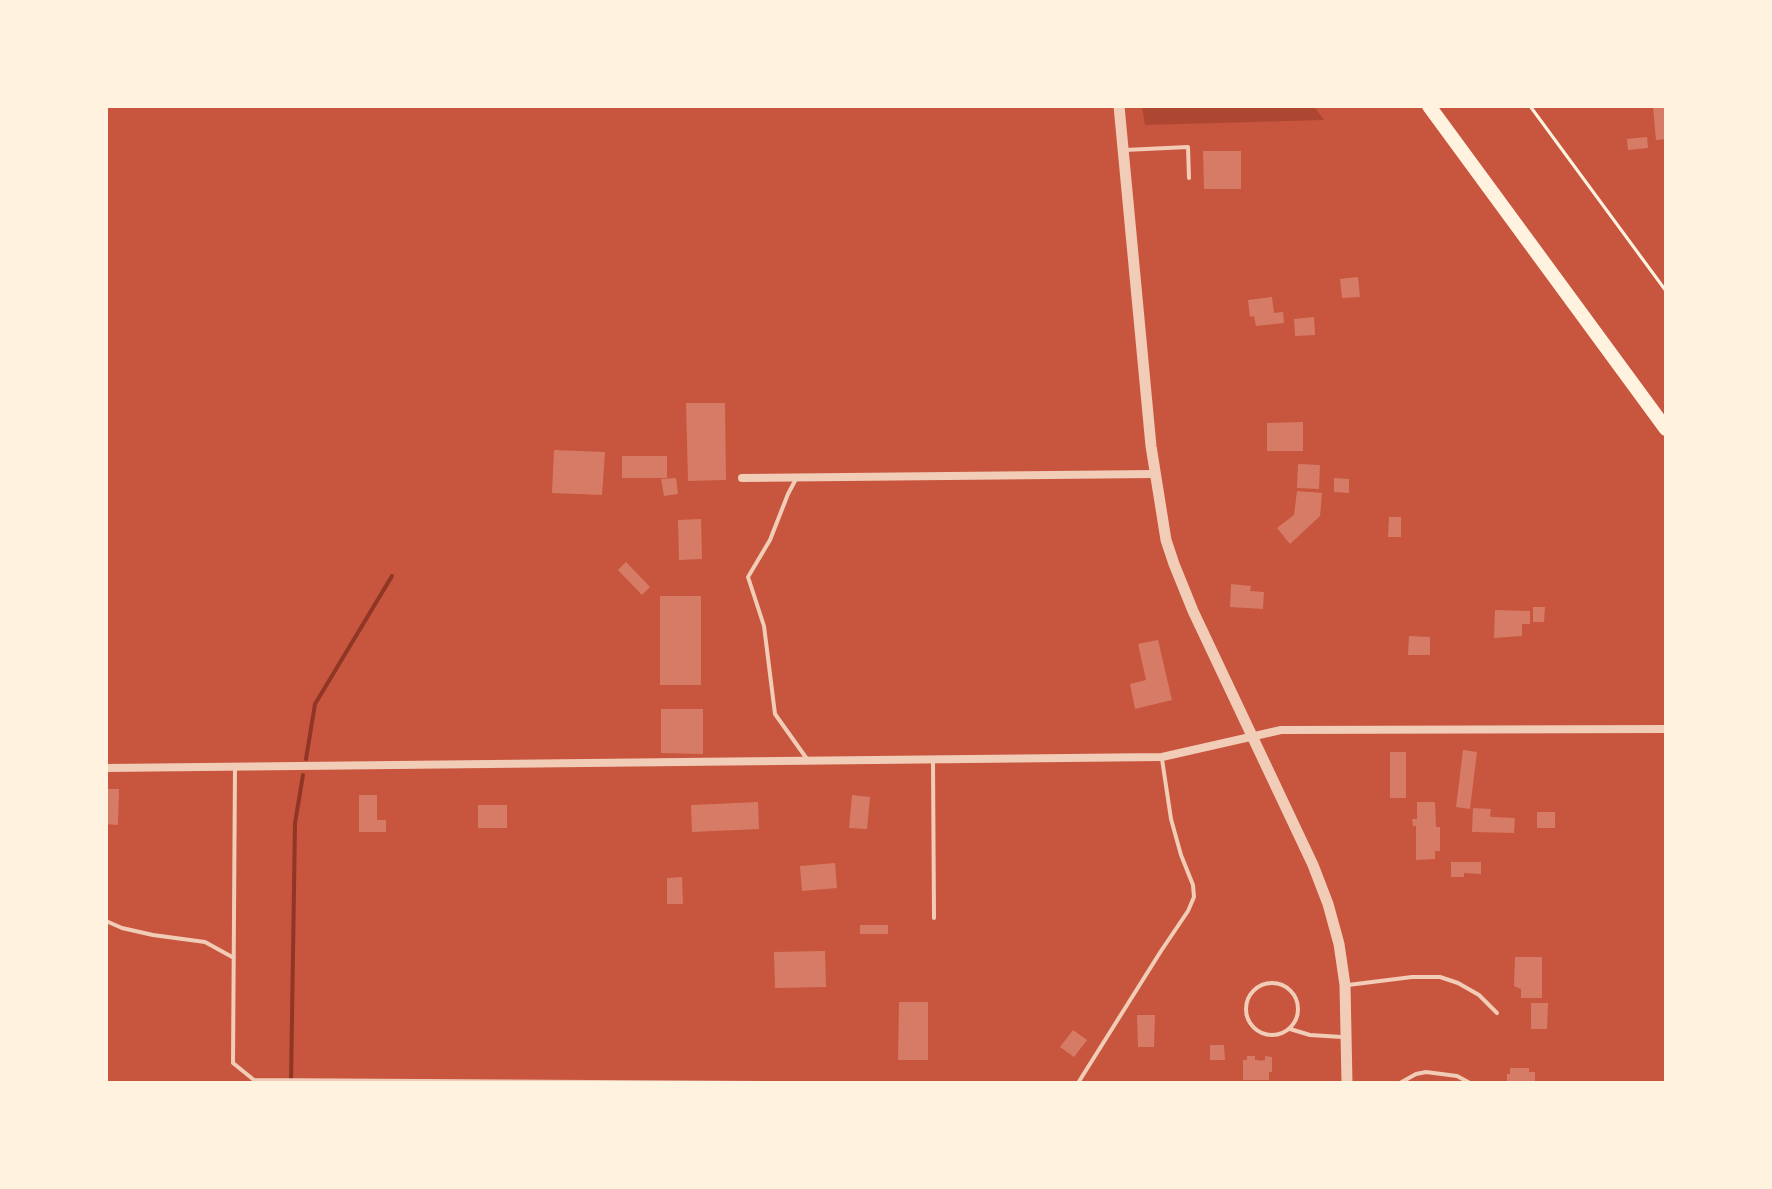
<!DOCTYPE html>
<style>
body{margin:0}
#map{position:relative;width:1772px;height:1189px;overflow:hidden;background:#c8553d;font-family:Commissioner,sans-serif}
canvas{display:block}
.frame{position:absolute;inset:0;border:108px solid #fff3e0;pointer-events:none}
</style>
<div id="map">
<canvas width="1772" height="1189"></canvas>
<div class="frame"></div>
</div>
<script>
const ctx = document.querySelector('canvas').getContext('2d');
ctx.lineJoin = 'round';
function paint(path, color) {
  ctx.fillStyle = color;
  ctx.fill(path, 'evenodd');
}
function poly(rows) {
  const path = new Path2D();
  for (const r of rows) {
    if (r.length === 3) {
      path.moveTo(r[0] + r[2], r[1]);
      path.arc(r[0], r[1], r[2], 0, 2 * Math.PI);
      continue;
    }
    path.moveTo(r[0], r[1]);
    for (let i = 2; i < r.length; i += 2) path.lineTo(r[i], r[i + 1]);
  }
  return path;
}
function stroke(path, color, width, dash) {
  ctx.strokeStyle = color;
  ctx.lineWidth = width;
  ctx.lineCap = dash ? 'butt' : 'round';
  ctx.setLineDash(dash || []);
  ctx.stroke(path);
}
paint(poly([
 [1142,106,1314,106,1324,120,1145,125]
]), '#ae4732');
stroke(poly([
 [306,759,315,704,392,576],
 [291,1083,295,823,303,775]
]), '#8f3625', 4);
paint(poly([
 [1653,106,1666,106,1666,139,1656,140],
 [1647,137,1648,148,1628,150,1627,139],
 [1203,151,1241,151,1241,189,1204,189],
 [1358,277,1360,297,1342,298,1340,279],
 [1272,297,1274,313,1283,312,1284,323,1256,326,1254,316,1250,317,1248,300],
 [1314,317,1315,335,1295,336,1294,319],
 [686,403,725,403,726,480,688,481],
 [1303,422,1303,451,1267,451,1267,423],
 [554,450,605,452,602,495,552,493],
 [622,456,667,456,667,478,622,478],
 [1298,464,1320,465,1319,489,1297,488],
 [676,478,678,494,664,496,661,479],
 [1334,478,1349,479,1349,493,1334,492],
 [1297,491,1322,493,1320,516,1290,544,1277,528,1294,515],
 [1389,517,1401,517,1401,537,1388,537],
 [701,519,702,559,679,560,678,520],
 [626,562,650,587,642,595,618,570],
 [1231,584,1251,586,1250,591,1264,592,1263,609,1230,607],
 [660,596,701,596,701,685,660,685],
 [1533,607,1545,607,1544,622,1533,622],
 [1495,610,1530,611,1530,624,1522,624,1522,636,1494,638],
 [1409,636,1430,637,1430,655,1408,655],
 [1158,640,1172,700,1135,709,1130,684,1146,680,1138,644],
 [661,709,703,709,703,754,661,753],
 [1463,750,1477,752,1470,809,1456,807],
 [1390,752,1406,752,1406,798,1390,798],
 [106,789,119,789,118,825,106,824],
 [359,795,377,795,377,820,386,820,386,832,359,832],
 [852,795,870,797,867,829,849,828],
 [758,802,759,829,692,832,691,805],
 [1417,802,1435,802,1436,827,1440,827,1440,851,1435,851,1435,859,1416,860,1416,826,1413,826,1412,819,1417,819],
 [478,805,507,805,507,828,478,828],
 [1473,808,1491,809,1490,816,1492,817,1515,818,1514,833,1472,832],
 [1537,812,1555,812,1555,828,1537,828],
 [1451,862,1481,862,1481,874,1464,873,1464,877,1451,877],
 [835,863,837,888,802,891,800,866],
 [682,877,683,904,667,904,667,878],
 [860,925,888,925,888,934,860,934],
 [825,951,826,987,775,988,774,952],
 [1515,957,1542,957,1542,998,1521,998,1521,989,1514,986],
 [899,1002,928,1002,928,1060,898,1060],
 [1531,1003,1548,1003,1547,1029,1531,1029],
 [1137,1015,1155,1015,1154,1047,1138,1047],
 [1073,1030,1087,1040,1074,1057,1060,1047],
 [1210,1045,1224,1045,1225,1060,1210,1060],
 [1247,1056,1255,1056,1255,1060,1259,1060,1259,1061,1265,1060,1265,1056,1272,1057,1272,1072,1269,1072,1269,1080,1243,1080,1243,1060,1247,1060],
 [1510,1068,1529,1068,1529,1072,1535,1072,1535,1083,1507,1083,1507,1074,1510,1074]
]), '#d67c66');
stroke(poly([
 [1530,106,1666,291]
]), '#fff3e0', 3);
stroke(poly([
 [1125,150,1188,147,1189,178],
 [797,477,788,494,770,540,748,577,764,626,775,714,807,759],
 [933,762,934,918],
 [235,767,233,1063,254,1080,764,1083],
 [106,921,122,928,153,935,205,942,234,958],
 [1272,1009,26],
 [1348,985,1412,977,1440,977,1458,983,1479,995,1497,1013],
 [1290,1029,1310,1035,1342,1037],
 [1078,1083,1161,951,1188,911,1194,897,1193,885,1181,855,1171,819,1162,759],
 [1400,1083,1416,1074,1426,1072,1457,1076,1470,1083]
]), '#f1ccb7', 4);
stroke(poly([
 [742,478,1154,474],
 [106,768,1162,757,1281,730,1666,729]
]), '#f1ccb7', 8);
stroke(poly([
 [1119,106,1151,446,1166,540,1174,564,1193,611,1313,865,1328,904,1339,944,1345,985,1347,1083]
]), '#f1ccb7', 11);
stroke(poly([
 [1429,106,1666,429]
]), '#fff3e0', 14);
</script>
